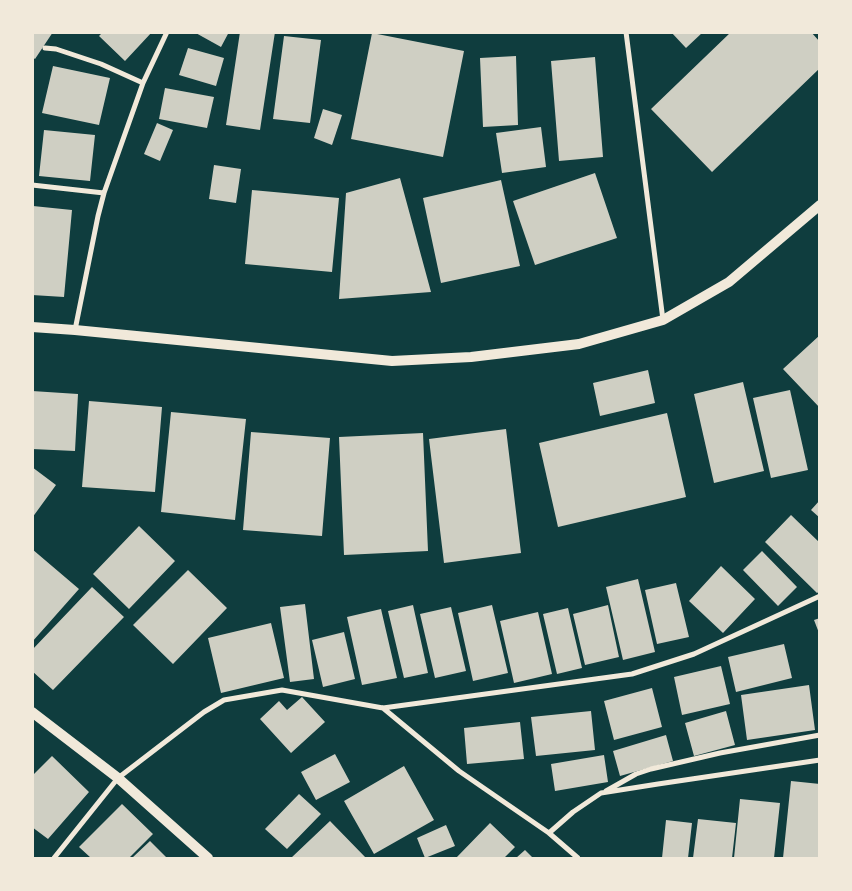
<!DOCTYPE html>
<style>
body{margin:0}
#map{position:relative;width:852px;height:891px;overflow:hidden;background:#0f3d3e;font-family:Helvetica,sans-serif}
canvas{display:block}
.frame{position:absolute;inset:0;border:34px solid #f1e9da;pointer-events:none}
</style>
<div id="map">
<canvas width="852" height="891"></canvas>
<div class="frame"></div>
</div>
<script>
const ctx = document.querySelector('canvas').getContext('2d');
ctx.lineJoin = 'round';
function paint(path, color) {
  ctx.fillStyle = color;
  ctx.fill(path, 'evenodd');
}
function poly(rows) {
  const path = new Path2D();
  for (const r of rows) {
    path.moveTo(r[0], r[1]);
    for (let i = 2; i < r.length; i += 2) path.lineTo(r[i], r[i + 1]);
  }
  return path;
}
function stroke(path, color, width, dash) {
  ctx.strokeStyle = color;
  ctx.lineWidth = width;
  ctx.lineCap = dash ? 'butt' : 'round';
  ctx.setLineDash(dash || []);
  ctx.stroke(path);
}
paint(poly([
 [32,32,53,32,35,59,32,57],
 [103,32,152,32,125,61,99,36],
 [194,32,229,32,221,47],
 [240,32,275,32,260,130,226,125],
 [671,32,703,32,686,48],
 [731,32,811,32,820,42,820,68,712,172,651,109],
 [372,33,464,51,443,157,351,139],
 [284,36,321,40,310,123,273,119],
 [188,48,224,58,216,86,179,75],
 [516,56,518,125,483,127,480,58],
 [595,57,603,157,559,161,551,61],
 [53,66,110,78,99,125,42,113],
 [165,88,214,97,207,128,159,119],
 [323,109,342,115,332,145,314,138],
 [157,123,173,130,160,161,144,154],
 [541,127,546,167,502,173,496,133],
 [44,130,95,135,90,181,39,176],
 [214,165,241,169,236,203,209,199],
 [595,173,617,238,535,265,513,201],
 [400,178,431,292,339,299,346,193],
 [501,180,520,266,441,283,423,198],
 [252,190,339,198,332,272,245,264],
 [33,206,72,210,64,297,32,295],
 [820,335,820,408,783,369],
 [648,370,655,403,600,416,593,383],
 [743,382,764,471,714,483,694,394],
 [790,390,808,470,771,478,753,398],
 [32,391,78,394,75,451,32,449],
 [89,401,162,407,155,492,82,487],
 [171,412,246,419,235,520,161,512],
 [667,413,686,497,558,527,539,443],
 [506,429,521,553,444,563,429,439],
 [251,432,330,438,322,536,243,530],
 [423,433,428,551,344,555,339,437],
 [32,467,56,485,32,518],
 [820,500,820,518,811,510],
 [791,515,820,543,820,591,817,593,765,542],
 [139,526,175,561,129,609,93,574],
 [32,549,79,589,32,642],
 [762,551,797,587,778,606,743,570],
 [721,566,755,599,723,633,689,601],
 [188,570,227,608,173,664,133,625],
 [638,579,655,652,623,660,606,587],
 [676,583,689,637,657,644,645,590],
 [92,587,124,617,53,690,32,671,32,650],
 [305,604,314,679,290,682,280,607],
 [413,605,428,673,404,678,388,611],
 [492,605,508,673,473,681,458,613],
 [608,605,619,657,585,665,573,614],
 [451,607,466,671,435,678,420,614],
 [568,608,582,668,557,674,543,614],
 [381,609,397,678,362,685,347,617],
 [538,612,552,674,514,683,500,621],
 [820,618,820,633,819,633,814,620],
 [271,623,284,678,221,693,208,638],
 [344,632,355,679,323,687,312,640],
 [784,644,792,678,736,692,728,657],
 [721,666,730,704,682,715,674,677],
 [809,685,815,730,747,740,741,695],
 [652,688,662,727,614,740,604,701],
 [302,697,325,722,291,753,260,719,279,701,287,710],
 [591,711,595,750,536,756,531,717],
 [726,711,735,745,694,756,685,723],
 [520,722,524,759,467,764,464,728],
 [666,735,673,761,620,776,613,751],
 [335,754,350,782,316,800,301,772],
 [604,755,608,782,555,791,551,764],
 [52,756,89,792,48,839,32,827,32,776],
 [404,766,434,820,374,854,344,801],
 [791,781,820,784,820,858,783,858],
 [299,794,321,814,287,849,265,829],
 [740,799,780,803,774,858,734,858],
 [122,804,153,834,129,858,91,858,79,847],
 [698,819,736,823,732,858,693,858],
 [666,820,692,823,688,858,662,858],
 [330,821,366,858,291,858],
 [490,823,515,847,504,858,456,858],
 [446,825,455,846,425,858,417,838],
 [150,841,167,858,132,858],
 [525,850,533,858,516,858]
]), '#cfcfc3');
stroke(poly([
 [626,32,663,320],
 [45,48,56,49,101,64,143,83],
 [32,185,104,193],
 [75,330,98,216,104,193,143,83,167,32],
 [383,708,459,771,549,833,578,858],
 [606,791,636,774,651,769,720,753,820,735],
 [549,833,573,812,601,793,658,784,820,760],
 [54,858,118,778,204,712,224,700,282,690,383,708,632,674,694,654,820,596]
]), '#f1e9da', 5);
stroke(poly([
 [32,327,75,330,392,361,471,357,579,344,663,320,729,282,820,205],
 [32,712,118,778,208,858]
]), '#f1e9da', 10);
</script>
